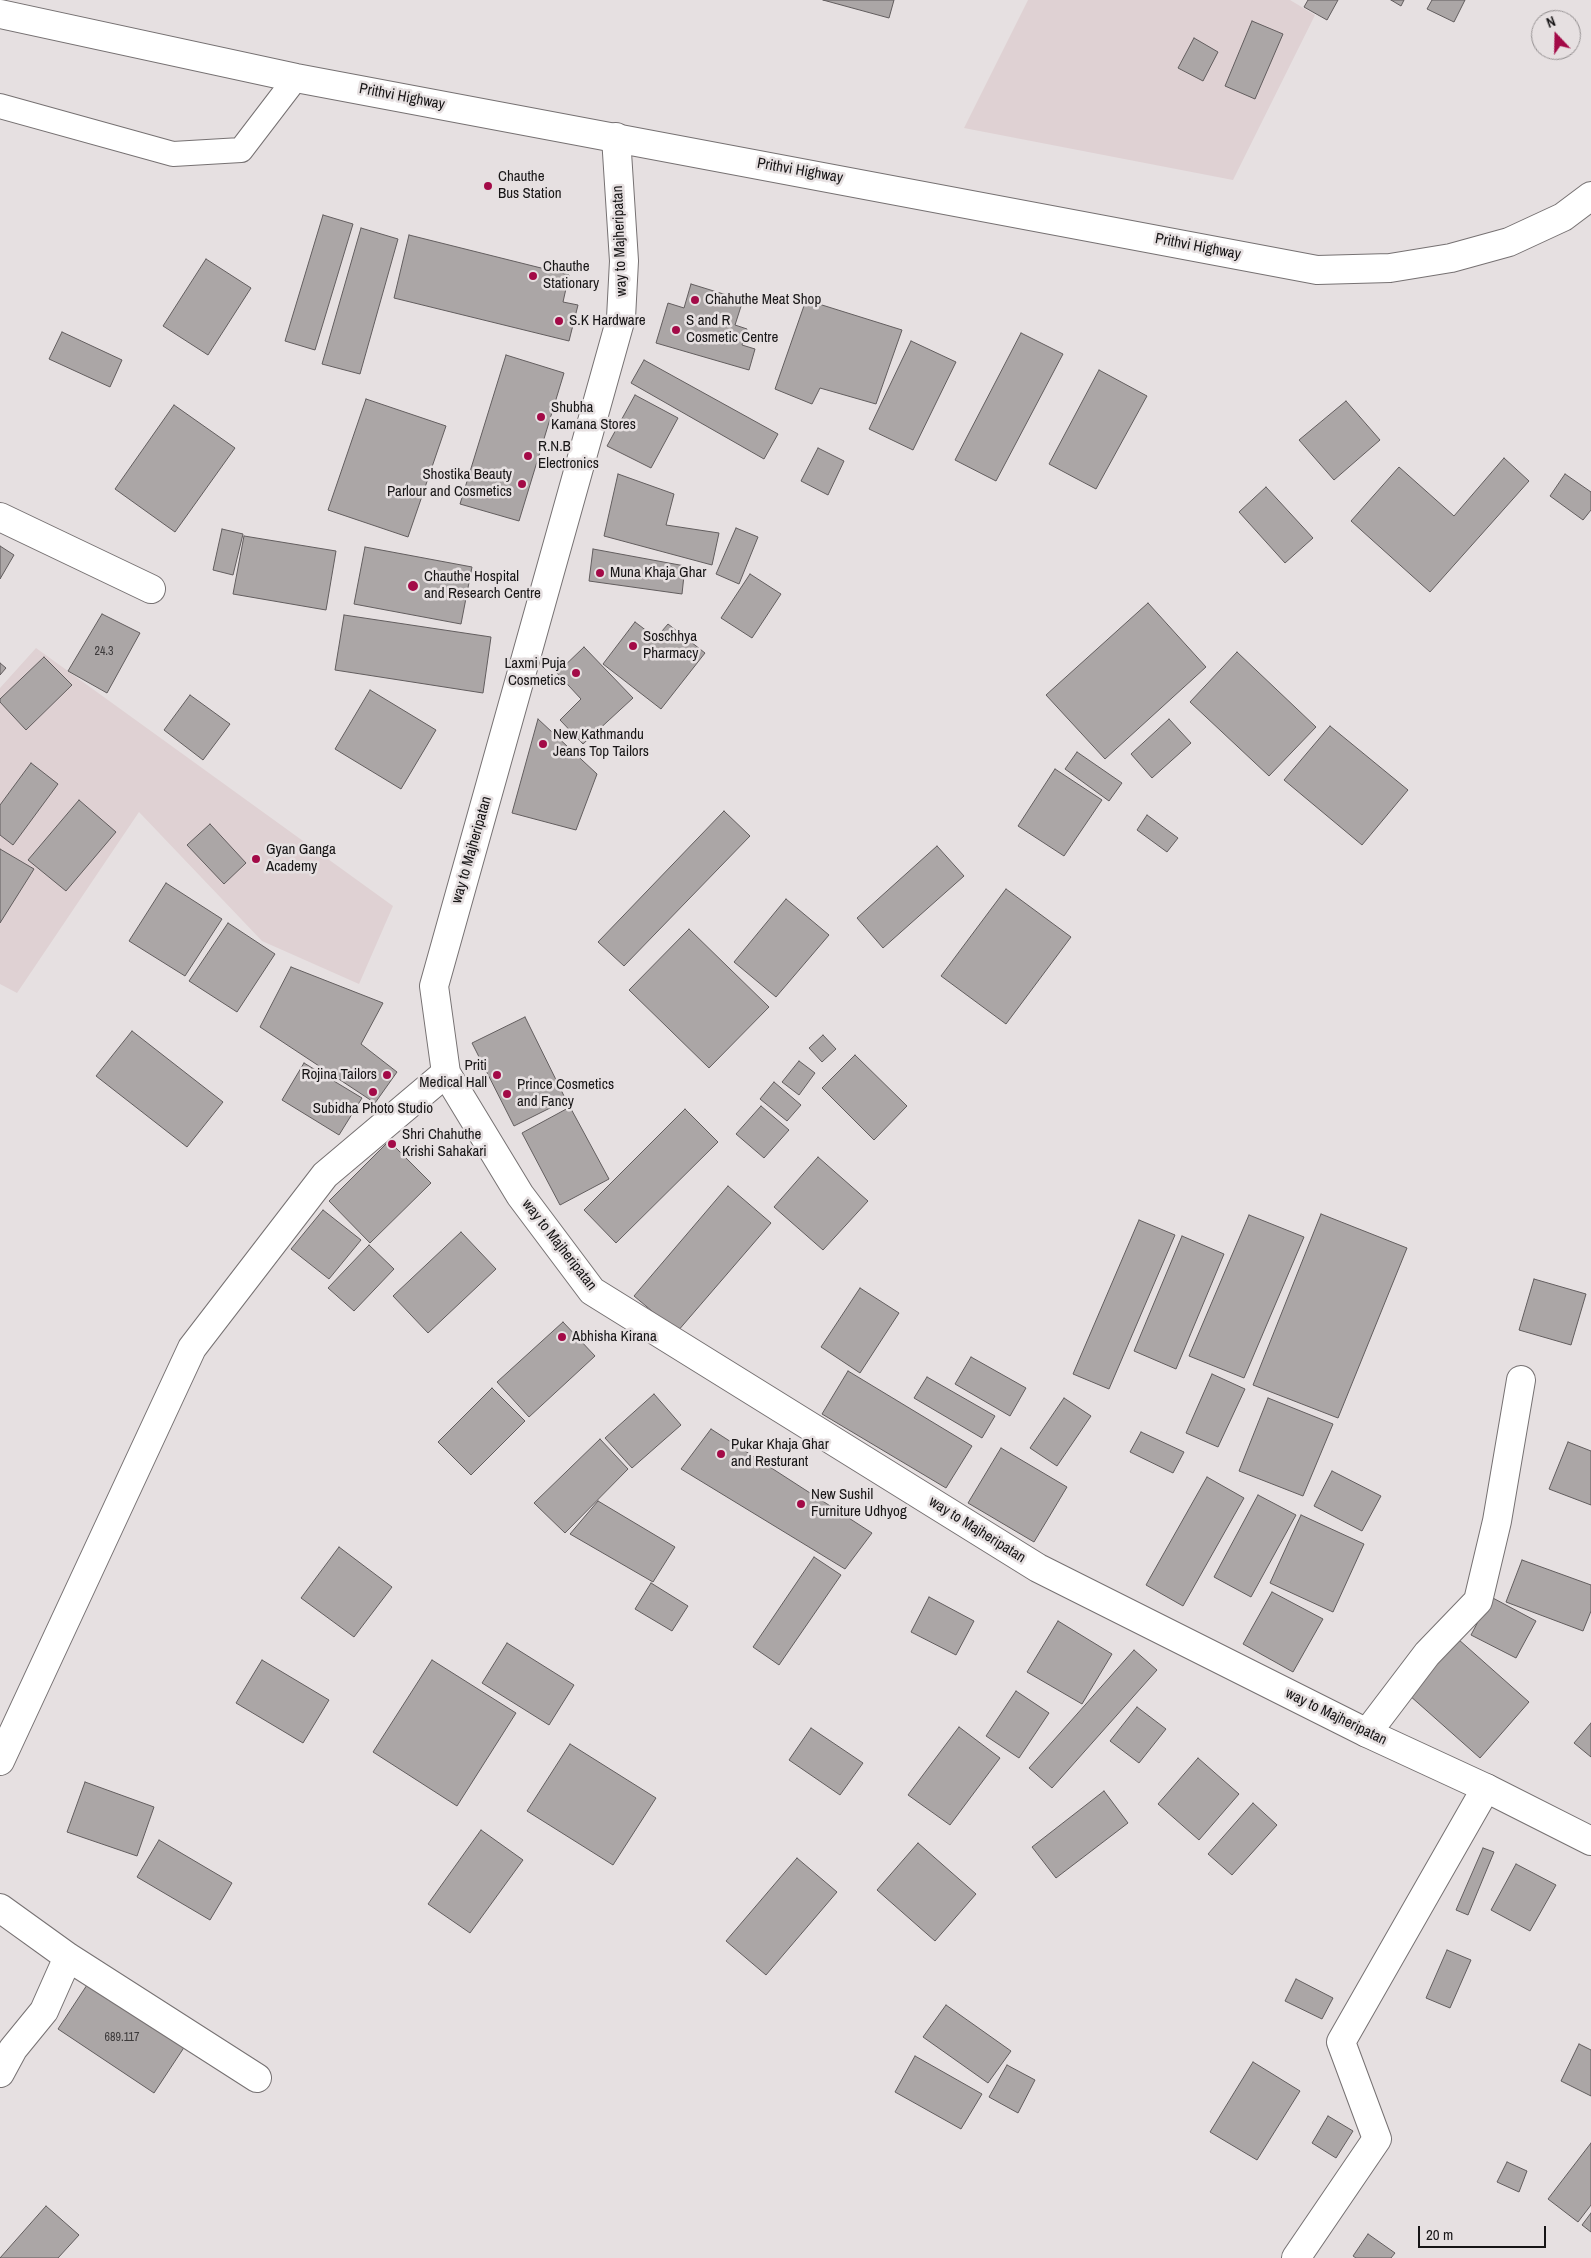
<!DOCTYPE html>
<style>
body{margin:0}
#map{position:relative;width:1591px;height:2258px;overflow:hidden;background:#e6e0e1;font-family:"Archivo Narrow",sans-serif}
canvas{display:block}
.north{position:absolute;left:1531px;top:10px;width:50px;height:50px;box-sizing:border-box;background:#e6e0e1;border:1px solid #938f90;border-radius:50%;rotate:339deg;font-size:14px;font-weight:700;line-height:20px;text-align:center;color:#171516}
.north::after{content:'';display:block;margin:auto;width:18px;height:22px;background:#a30a47;clip-path:polygon(50% 0,100% 100%,50% 72%,0 100%)}
.scale{position:absolute;left:1418px;top:2226px;width:128px;height:22px;box-sizing:border-box;border:2px solid #171516;border-top:0;padding-left:6px;font-size:15px;line-height:18px;white-space:nowrap;color:#171516;-webkit-text-stroke:4px #e6e0e1;paint-order:stroke}
</style>
<div id="map">
<canvas width="1591" height="2258"></canvas>
<div class="north">N</div>
<div class="scale">20 m</div>
</div>
<script>
const ctx = document.querySelector('canvas').getContext('2d');
ctx.lineJoin = 'round';
function paint(path, color) {
  ctx.fillStyle = color;
  ctx.fill(path, 'evenodd');
}
function poly(rows) {
  const path = new Path2D();
  for (const r of rows) {
    path.moveTo(r[0], r[1]);
    for (let i = 2; i < r.length; i += 2) path.lineTo(r[i], r[i + 1]);
  }
  return path;
}
function stroke(path, color, width, dash) {
  ctx.strokeStyle = color;
  ctx.lineWidth = width;
  ctx.lineCap = dash ? 'butt' : 'round';
  ctx.setLineDash(dash || []);
  ctx.stroke(path);
}
function label(font, color, halo, rows, align = 'center') {
  ctx.font = font + ' "Archivo Narrow",sans-serif';
  ctx.lineWidth = 5;
  ctx.setLineDash([]);
  ctx.textBaseline = 'middle';
  ctx.strokeStyle = halo;
  ctx.fillStyle = color;
  for (const [text, x, y, turn = 0] of rows) {
    ctx.save();
    ctx.translate(x, y);
    ctx.rotate((+turn || 0) * Math.PI / 180);
    ctx.textAlign = isNaN(turn) ? turn : align;
    if (halo) ctx.strokeText(text, 0, 0);
    ctx.fillText(text, 0, 0);
    ctx.restore();
  }
}
paint(poly([
 [1028,0,1290,0,1315,15,1233,180,964,128],
 [36,648,393,906,359,984,262,941,139,812,17,993,0,984,0,688]
]), '#dfd1d3');
const building = poly([
 [823,0,894,0,889,18,823,0],
 [1308,0,1338,0,1327,20,1304,7,1308,0],
 [1391,0,1404,0,1401,6,1391,0],
 [1432,0,1465,0,1454,22,1427,9,1432,0],
 [1252,21,1283,34,1255,99,1225,86,1252,21],
 [1194,38,1218,52,1203,81,1178,68,1194,38],
 [323,215,353,224,315,350,285,341,323,215],
 [361,228,398,239,360,374,322,364,361,228],
 [409,235,569,275,563,302,578,305,569,341,394,298,409,235],
 [206,259,251,288,208,355,163,326,206,259],
 [691,284,743,300,735,325,747,329,742,345,755,349,749,370,656,343,668,303,684,308,691,284],
 [806,300,902,330,876,404,820,388,812,404,775,389,806,300],
 [62,332,122,360,110,387,49,359,62,332],
 [1021,333,1063,354,996,481,955,460,1021,333],
 [911,341,956,362,913,450,869,429,911,341],
 [506,355,564,373,519,521,460,504,506,355],
 [644,360,778,434,764,459,631,383,644,360],
 [1099,370,1147,396,1096,489,1049,464,1099,370],
 [635,395,678,418,651,468,607,446,635,395],
 [366,399,446,426,408,537,328,510,366,399],
 [1346,401,1380,440,1334,480,1299,440,1346,401],
 [174,405,235,448,175,532,115,489,174,405],
 [818,448,844,461,828,495,801,481,818,448],
 [1504,458,1529,481,1430,592,1351,521,1399,467,1454,516,1504,458],
 [618,474,674,494,666,525,719,533,712,565,604,536,618,474],
 [1565,474,1591,492,1591,510,1583,520,1550,496,1565,474],
 [1266,487,1313,538,1285,563,1239,512,1266,487],
 [736,528,758,537,739,584,716,574,736,528],
 [222,529,243,534,233,575,213,570,222,529],
 [244,536,336,551,326,610,233,594,244,536],
 [0,546,14,555,0,579,0,546],
 [365,547,472,567,461,624,354,604,365,547],
 [593,549,685,566,682,594,589,581,593,549],
 [750,574,781,594,752,638,721,618,750,574],
 [1148,603,1206,667,1105,759,1046,695,1148,603],
 [102,614,140,633,107,693,68,671,102,614],
 [344,615,491,637,483,693,335,670,344,615],
 [635,622,656,638,668,624,705,653,661,709,603,664,635,622],
 [584,647,633,698,583,744,560,720,581,699,557,673,584,647],
 [1237,652,1316,727,1269,776,1190,702,1237,652],
 [44,657,72,685,26,730,0,702,0,699,44,657],
 [0,663,6,668,0,675,0,663],
 [370,690,436,730,401,789,335,749,370,690],
 [190,695,230,724,203,760,164,730,190,695],
 [538,719,597,774,576,830,512,813,538,719],
 [1169,719,1191,743,1152,778,1131,754,1169,719],
 [1330,726,1408,790,1362,845,1284,780,1330,726],
 [1077,752,1122,783,1109,801,1065,769,1077,752],
 [31,763,58,784,13,845,0,835,0,805,31,763],
 [1055,769,1102,800,1064,856,1018,826,1055,769],
 [79,800,116,832,66,891,28,860,79,800],
 [724,811,750,836,624,966,598,942,724,811],
 [1147,815,1178,838,1167,852,1137,830,1147,815],
 [210,824,246,863,224,884,187,845,210,824],
 [937,846,964,876,883,948,857,918,937,846],
 [0,849,34,869,0,923,0,849],
 [166,883,222,919,185,976,129,941,166,883],
 [1006,889,1071,937,1006,1024,941,976,1006,889],
 [786,899,829,935,776,997,734,962,786,899],
 [228,923,275,954,237,1012,189,981,228,923],
 [689,929,769,1007,709,1068,629,990,689,929],
 [291,967,383,1003,361,1044,397,1072,375,1103,260,1027,291,967],
 [525,1017,566,1100,514,1126,472,1043,525,1017],
 [132,1031,223,1102,187,1147,96,1076,132,1031],
 [823,1035,836,1049,822,1062,809,1048,823,1035],
 [855,1055,907,1106,874,1140,822,1088,855,1055],
 [799,1061,815,1073,799,1095,782,1082,799,1061],
 [304,1063,362,1098,339,1135,282,1100,304,1063],
 [774,1082,801,1105,787,1121,760,1099,774,1082],
 [761,1106,789,1130,764,1158,736,1134,761,1106],
 [570,1107,609,1179,560,1205,522,1133,570,1107],
 [685,1109,718,1142,616,1243,584,1210,685,1109],
 [389,1141,431,1183,370,1243,329,1201,389,1141],
 [818,1157,868,1201,823,1250,774,1207,818,1157],
 [728,1186,771,1223,677,1332,634,1296,728,1186],
 [323,1210,361,1240,329,1279,291,1249,323,1210],
 [1321,1214,1407,1248,1338,1418,1253,1385,1321,1214],
 [1249,1215,1304,1237,1244,1378,1189,1356,1249,1215],
 [1139,1220,1175,1235,1109,1389,1073,1374,1139,1220],
 [461,1232,496,1269,428,1333,393,1296,461,1232],
 [1182,1236,1224,1254,1176,1369,1134,1351,1182,1236],
 [369,1245,394,1269,354,1311,328,1288,369,1245],
 [1534,1279,1586,1294,1571,1345,1519,1330,1534,1279],
 [860,1288,899,1313,860,1373,821,1347,860,1288],
 [563,1322,595,1356,529,1417,497,1382,563,1322],
 [971,1357,1026,1388,1010,1416,955,1384,971,1357],
 [848,1371,972,1446,946,1488,822,1414,848,1371],
 [1212,1374,1245,1389,1218,1447,1186,1433,1212,1374],
 [927,1377,995,1416,982,1438,914,1398,927,1377],
 [492,1388,525,1421,471,1475,438,1442,492,1388],
 [654,1394,681,1425,632,1468,605,1438,654,1394],
 [1064,1398,1091,1416,1057,1466,1030,1448,1064,1398],
 [1268,1398,1333,1424,1303,1496,1239,1471,1268,1398],
 [711,1429,872,1533,845,1569,681,1469,711,1429],
 [1141,1432,1184,1452,1173,1473,1130,1452,1141,1432],
 [600,1439,628,1469,565,1533,534,1503,600,1439],
 [1568,1442,1591,1451,1591,1505,1549,1489,1568,1442],
 [1001,1448,1067,1487,1034,1542,968,1503,1001,1448],
 [1332,1471,1381,1496,1362,1531,1314,1506,1332,1471],
 [1207,1477,1244,1498,1183,1606,1146,1585,1207,1477],
 [1258,1495,1296,1515,1251,1597,1214,1577,1258,1495],
 [598,1501,675,1547,653,1582,570,1534,598,1501],
 [1301,1515,1364,1544,1333,1612,1270,1583,1301,1515],
 [339,1547,392,1587,354,1637,301,1598,339,1547],
 [814,1557,841,1575,779,1665,753,1647,814,1557],
 [1522,1560,1591,1585,1591,1611,1583,1631,1506,1602,1522,1560],
 [651,1583,688,1606,672,1631,635,1609,651,1583],
 [1272,1592,1323,1619,1293,1672,1243,1644,1272,1592],
 [929,1597,974,1621,956,1655,911,1632,929,1597],
 [1491,1597,1536,1621,1516,1658,1471,1635,1491,1597],
 [1058,1621,1112,1654,1082,1704,1027,1672,1058,1621],
 [1458,1639,1529,1702,1480,1758,1409,1695,1458,1639],
 [507,1643,574,1685,549,1725,482,1683,507,1643],
 [1134,1650,1157,1670,1052,1788,1029,1768,1134,1650],
 [262,1660,329,1700,303,1743,236,1703,262,1660],
 [432,1660,516,1713,457,1806,373,1752,432,1660],
 [1016,1691,1049,1713,1019,1758,986,1736,1016,1691],
 [1137,1707,1166,1729,1139,1763,1110,1741,1137,1707],
 [1591,1723,1591,1757,1574,1743,1591,1723],
 [959,1727,1000,1758,950,1825,908,1795,959,1727],
 [811,1728,863,1763,840,1795,789,1760,811,1728],
 [570,1744,656,1798,613,1865,527,1811,570,1744],
 [1198,1758,1239,1794,1199,1840,1158,1804,1198,1758],
 [85,1782,154,1807,137,1856,67,1832,85,1782],
 [1104,1791,1128,1823,1056,1878,1032,1847,1104,1791],
 [1253,1803,1277,1825,1232,1875,1208,1854,1253,1803],
 [481,1830,523,1860,470,1933,428,1904,481,1830],
 [159,1840,232,1883,210,1920,137,1877,159,1840],
 [918,1843,976,1894,935,1941,877,1890,918,1843],
 [1483,1848,1494,1852,1468,1915,1456,1910,1483,1848],
 [797,1858,837,1892,766,1975,726,1941,797,1858],
 [1516,1864,1556,1885,1530,1931,1491,1910,1516,1864],
 [1447,1950,1471,1960,1450,2008,1426,1998,1447,1950],
 [1296,1979,1333,1998,1322,2019,1285,2001,1296,1979],
 [89,1982,185,2046,154,2093,58,2029,89,1982],
 [946,2005,1011,2051,988,2083,923,2037,946,2005],
 [1579,2044,1591,2050,1591,2096,1561,2081,1579,2044],
 [915,2056,982,2094,961,2129,895,2092,915,2056],
 [1253,2062,1300,2091,1257,2160,1210,2132,1253,2062],
 [1007,2065,1035,2080,1018,2113,989,2097,1007,2065],
 [1328,2116,1353,2131,1336,2158,1312,2143,1328,2116],
 [1591,2143,1591,2205,1578,2222,1548,2199,1591,2143],
 [1507,2162,1527,2171,1519,2192,1497,2182,1507,2162],
 [46,2206,79,2235,58,2258,0,2258,46,2206],
 [1591,2213,1591,2232,1582,2225,1591,2213],
 [1368,2234,1395,2253,1391,2258,1356,2258,1353,2256,1368,2234]
]);
paint(building, '#aba6a6');
stroke(building, '#625d5e', 1);
const service = poly([
 [0,106,173,154,241,150,296,78]
]);
const minor = poly([
 [0,517,151,589],
 [1367,1733,1427,1654,1478,1601,1497,1521,1521,1380],
 [0,1761,192,1348,325,1175,446,1073],
 [0,1908,68,1957,257,2078],
 [0,2073,13,2049,44,2011,68,1957],
 [1296,2258,1377,2139,1341,2042,1486,1788]
]);
const primary = poly([
 [616,137,624,261,621,318,434,986,446,1073,520,1195,592,1291,1038,1568,1367,1733,1486,1788,1591,1841]
]);
const trunk = poly([
 [0,14,296,78,1317,270,1390,268,1451,258,1509,242,1563,217,1591,196]
]);
stroke(service, '#767172', 26);
stroke(minor, '#767172', 30);
stroke(primary, '#767172', 30);
stroke(trunk, '#767172', 30);
stroke(service, '#fff', 24);
stroke(minor, '#fff', 28);
stroke(primary, '#fff', 28);
stroke(trunk, '#fff', 28);
for (const [x, y, r, color] of [
 [488,186,5,"#a30a47"],
 [533,276,5,"#a30a47"],
 [695,300,5,"#a30a47"],
 [559,321,5,"#a30a47"],
 [676,330,5,"#a30a47"],
 [541,417,5,"#a30a47"],
 [528,456,5,"#a30a47"],
 [522,484,5,"#a30a47"],
 [600,573,5,"#a30a47"],
 [413,586,6,"#a30a47"],
 [633,646,5,"#a30a47"],
 [576,673,5,"#a30a47"],
 [543,744,5,"#a30a47"],
 [256,859,5,"#a30a47"],
 [387,1075,5,"#a30a47"],
 [497,1075,5,"#a30a47"],
 [373,1092,5,"#a30a47"],
 [507,1094,5,"#a30a47"],
 [392,1144,5,"#a30a47"],
 [562,1337,5,"#a30a47"],
 [721,1454,5,"#a30a47"],
 [801,1504,5,"#a30a47"]
]) {
  const dot = new Path2D();
  dot.arc(x, y, r, 0, 2 * Math.PI);
  ctx.fillStyle = color;
  ctx.fill(dot);
  stroke(dot, '#e6e0e1', 2);
}
label('12px', '#3c393a', null, [
 ["24.3",104,652],
 ["689.117",122,2038]
]);
label('15px', '#171516', '#e6e0e1', [
 ["Prithvi Highway",402,97,11],
 ["Prithvi Highway",800,171,10],
 ["way to Majheripatan",620,241,-92],
 ["Prithvi Highway",1198,247,11],
 ["way to Majheripatan",472,850,-74],
 ["way to Majheripatan",559,1245,52],
 ["way to Majheripatan",977,1530,32],
 ["way to Majheripatan",1336,1717,26]
]);
label('15px', '#171516', '#e6e0e1', [
 ["Chauthe",498,177],
 ["Bus Station",498,194],
 ["Chauthe",543,267],
 ["Stationary",543,284],
 ["Chahuthe Meat Shop",705,300],
 ["S.K Hardware",569,321],
 ["S and R",686,321],
 ["Cosmetic Centre",686,338],
 ["Shubha",551,408],
 ["Kamana Stores",551,425],
 ["R.N.B",538,447],
 ["Electronics",538,464],
 ["Shostika Beauty",512,475,"right"],
 ["Parlour and Cosmetics",512,492,"right"],
 ["Muna Khaja Ghar",610,573],
 ["Chauthe Hospital",424,577],
 ["and Research Centre",424,594],
 ["Soschhya",643,637],
 ["Pharmacy",643,654],
 ["Laxmi Puja",566,664,"right"],
 ["Cosmetics",566,681,"right"],
 ["New Kathmandu",553,735],
 ["Jeans Top Tailors",553,752],
 ["Gyan Ganga",266,850],
 ["Academy",266,867],
 ["Priti",487,1066,"right"],
 ["Medical Hall",487,1083,"right"],
 ["Rojina Tailors",377,1075,"right"],
 ["Prince Cosmetics",517,1085],
 ["and Fancy",517,1102],
 ["Subidha Photo Studio",373,1109,"center"],
 ["Shri Chahuthe",402,1135],
 ["Krishi Sahakari",402,1152],
 ["Abhisha Kirana",572,1337],
 ["Pukar Khaja Ghar",731,1445],
 ["and Resturant",731,1462],
 ["New Sushil",811,1495],
 ["Furniture Udhyog",811,1512]
], 'left');
</script>
